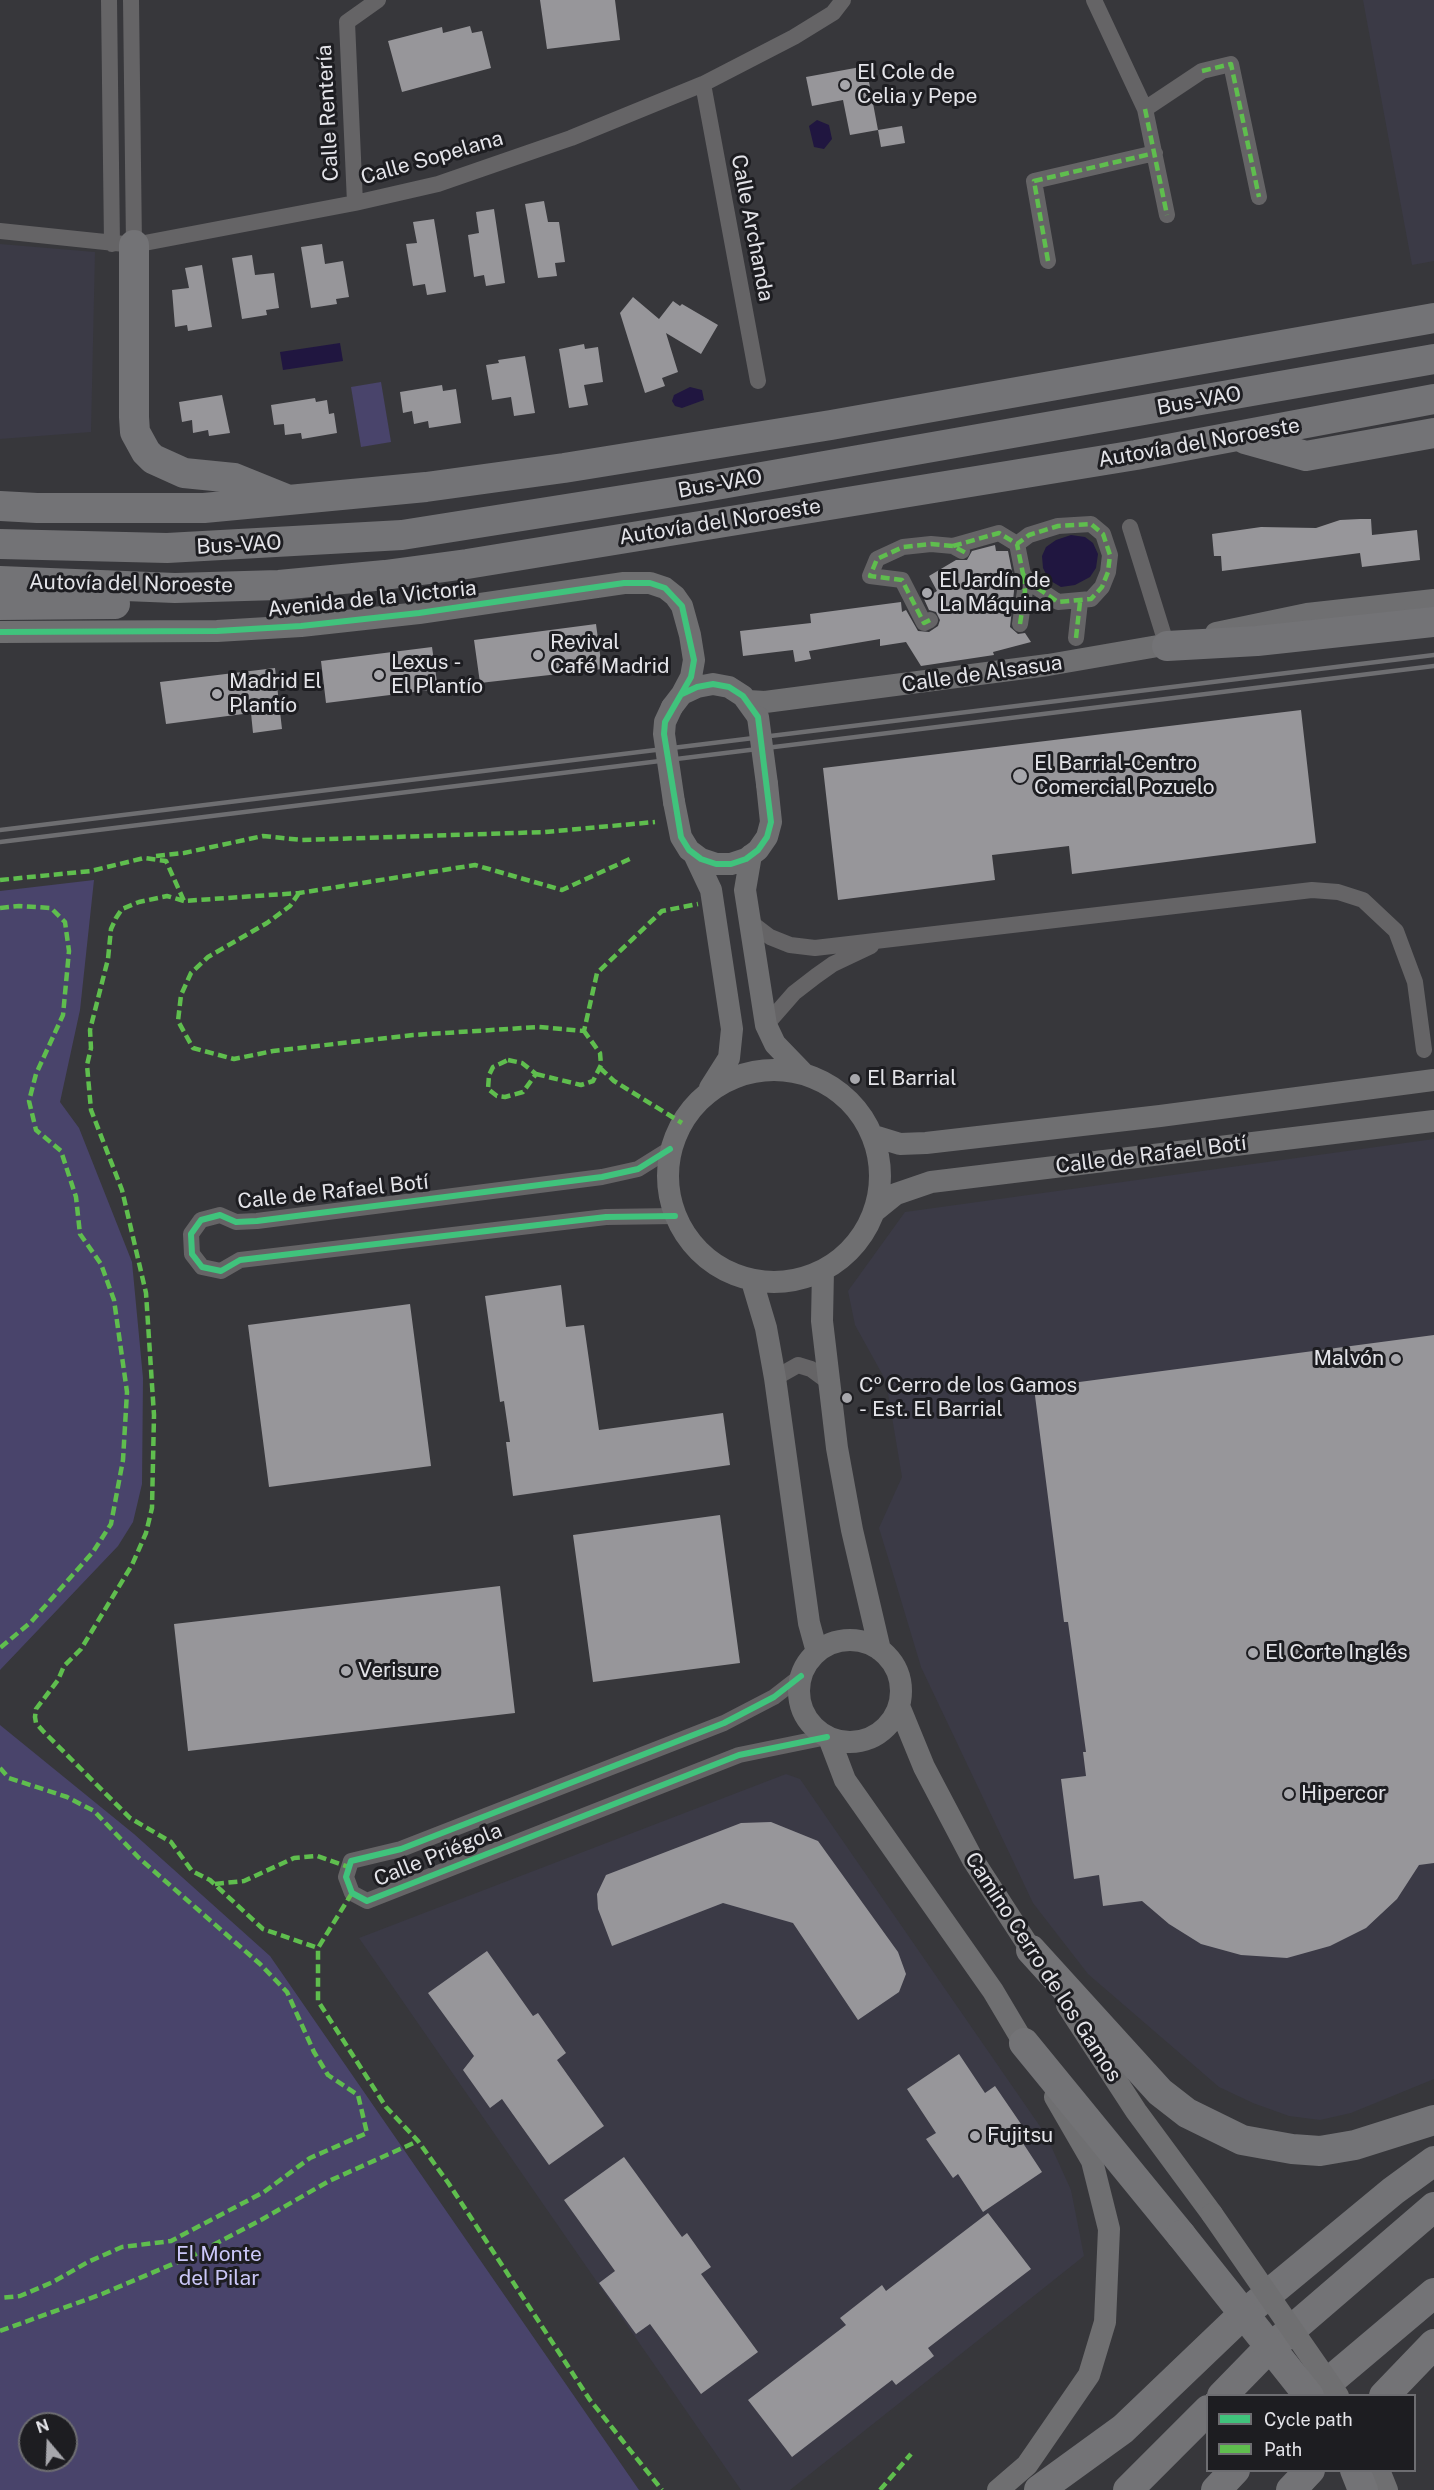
<!DOCTYPE html>
<meta charset="utf-8">
<style>
body{margin:0}
#map{position:relative;width:1434px;height:2490px;overflow:hidden;background:#37373b;font-family:"Public Sans",sans-serif}
canvas{display:block}
.legend{position:absolute;left:1206px;top:2394px;width:210px;height:78px;box-sizing:border-box;background:#1d1d21;border:2px solid #6d6d71;margin:0;padding:8px 10px;list-style:none;font-size:18px;color:#e4e4e9}
.legend li{display:flex;align-items:center;gap:12px;height:30px}
.legend b{width:30px;border:2px solid #6d6d71}
.north{position:absolute;left:18px;top:2412px;width:60px;height:60px;box-sizing:border-box;background:#1d1d21;border:2px solid #6d6d71;border-radius:50%;rotate:341deg;font-size:16px;font-weight:700;line-height:24px;text-align:center;color:#e4e4e9}
.north::after{content:'';display:block;margin:auto;width:21px;height:27px;background:#a7a7ac;clip-path:polygon(50% 0,100% 100%,50% 72%,0 100%)}
</style>
<div id="map">
<canvas width="1434" height="2490"></canvas>
<ul class="legend">
<li><b style="height:8px;background:#40c37c"></b>Cycle path</li>
<li><b style="height:8px;background:#5fbe4e"></b>Path</li>
</ul>
<div class="north">N</div>
</div>
<script>
const ctx = document.querySelector('canvas').getContext('2d');
ctx.lineJoin = 'round';
function paint(path, color) {
  ctx.fillStyle = color;
  ctx.fill(path, 'evenodd');
}
function poly(rows) {
  const path = new Path2D();
  for (const r of rows) {
    if (r.length === 3) {
      path.moveTo(r[0] + r[2], r[1]);
      path.arc(r[0], r[1], r[2], 0, 2 * Math.PI);
      continue;
    }
    path.moveTo(r[0], r[1]);
    for (let i = 2; i < r.length; i += 2) path.lineTo(r[i], r[i + 1]);
  }
  return path;
}
function stroke(path, color, width, dash) {
  ctx.strokeStyle = color;
  ctx.lineWidth = width;
  ctx.lineCap = dash ? 'butt' : 'round';
  ctx.setLineDash(dash || []);
  ctx.stroke(path);
}
function label(font, color, halo, rows, align = 'center') {
  ctx.font = font + ' "Public Sans",sans-serif';
  ctx.lineWidth = 6;
  ctx.setLineDash([]);
  ctx.textBaseline = 'middle';
  ctx.strokeStyle = halo;
  ctx.fillStyle = color;
  for (const [text, x, y, turn = 0] of rows) {
    ctx.save();
    ctx.translate(x, y);
    ctx.rotate((+turn || 0) * Math.PI / 180);
    ctx.textAlign = isNaN(turn) ? turn : align;
    if (halo) ctx.strokeText(text, 0, 0);
    ctx.fillText(text, 0, 0);
    ctx.restore();
  }
}
paint(poly([
 [1363,0,1434,0,1434,261,1412,265],
 [0,244,95,252,91,432,0,439],
 [1434,1139,1434,2079,1351,2113,1320,2120,1289,2116,1253,2103,1219,2087,1088,1974,1033,1903,921,1667,894,1577,879,1528,902,1477,886,1381,855,1325,848,1291,905,1212],
 [786,1774,800,1779,1046,2135,1071,2190,1084,2256,790,2490,741,2490,359,1938]
]), '#3b3a46');
paint(poly([
 [381,382,391,442,361,447,351,387],
 [94,880,80,1010,60,1102,79,1128,132,1262,143,1378,142,1484,133,1522,118,1546,0,1670,0,891],
 [0,1725,134,1834,270,1956,639,2490,0,2490],
 [30,2424,66,2424,66,2460,30,2460]
]), '#49446b');
paint(poly([
 [817,120,829,125,832,139,824,149,814,147,809,126],
 [340,343,343,361,283,370,280,352],
 [690,387,702,390,704,400,682,408,675,406,672,401,674,395],
 [1071,535,1085,537,1093,543,1098,554,1096,568,1090,577,1075,585,1061,587,1049,580,1043,568,1042,556,1046,547,1056,540]
]), '#201640');
paint(poly([
 [540,0,615,0,620,40,547,49],
 [470,26,472,33,482,31,491,68,402,92,388,41,442,27,443,33],
 [866,66,878,130,850,135,843,100,812,106,806,77],
 [902,126,905,143,881,147,878,130],
 [544,201,548,222,559,222,565,262,555,263,557,276,538,278,525,204],
 [494,209,505,283,486,286,484,275,474,277,468,235,479,233,476,212],
 [434,219,446,292,427,295,425,284,413,286,406,244,417,243,413,222],
 [322,244,325,264,343,261,349,297,336,299,337,304,311,308,301,247],
 [252,255,255,275,274,273,279,308,266,310,267,315,242,319,232,258],
 [202,265,212,327,188,331,187,325,175,327,172,290,189,288,185,268],
 [633,297,659,319,673,301,680,306,682,304,718,325,701,354,666,333,678,372,662,378,665,386,645,393,620,313],
 [584,344,585,349,598,347,603,382,584,385,588,405,569,408,559,349],
 [525,356,535,413,514,416,511,397,492,400,486,365,499,363,498,360],
 [442,385,443,391,456,389,461,423,429,428,428,421,414,424,412,411,403,413,400,392],
 [222,395,230,433,209,436,208,430,193,433,192,420,182,422,179,402],
 [315,398,316,402,327,400,329,414,334,413,337,433,302,439,301,433,285,435,284,424,274,425,271,405],
 [1360,519,1371,519,1372,535,1417,530,1420,560,1362,567,1360,553,1222,571,1221,556,1214,556,1212,534,1261,527,1316,528,1340,520],
 [995,545,996,551,1008,551,1013,576,1014,591,1010,627,1018,634,1025,633,1031,642,993,652,994,655,921,666,906,642,880,646,880,639,809,651,811,659,795,662,793,650,743,656,740,631,811,623,810,614,901,602,902,612,906,610,918,631,929,632,938,626,940,620,936,612,929,610,924,599,937,591,929,576,956,560,967,560,972,551],
 [596,624,602,669,480,683,474,640],
 [432,647,438,689,326,703,321,661],
 [275,668,282,729,253,733,251,713,166,724,160,682],
 [1301,710,1316,843,1072,874,1069,846,992,855,995,880,838,900,823,768],
 [561,1285,566,1327,584,1325,599,1430,723,1413,730,1465,513,1496,506,1442,510,1442,504,1401,500,1402,485,1296],
 [410,1304,431,1466,269,1487,248,1325],
 [1434,1335,1434,1863,1419,1865,1397,1899,1366,1928,1330,1946,1287,1958,1241,1955,1201,1944,1169,1924,1142,1901,1103,1906,1099,1875,1074,1879,1061,1779,1086,1776,1083,1752,1086,1752,1068,1622,1064,1622,1034,1388],
 [720,1515,740,1663,593,1682,573,1535],
 [500,1586,515,1713,188,1751,174,1624],
 [771,1822,818,1841,898,1952,906,1974,899,1992,858,2020,793,1923,723,1903,612,1946,598,1909,597,1894,606,1875,741,1823],
 [487,1951,533,2016,538,2013,566,2053,557,2060,604,2126,549,2165,502,2099,490,2108,463,2070,474,2056,428,1993],
 [959,2054,985,2093,995,2086,1021,2124,1015,2131,1042,2172,983,2212,958,2174,953,2178,926,2139,936,2133,907,2089],
 [624,2157,682,2237,687,2233,711,2267,701,2274,758,2352,701,2394,650,2324,636,2334,599,2283,615,2271,564,2200],
 [988,2213,1031,2269,928,2348,934,2356,896,2385,892,2380,792,2457,748,2400,846,2325,840,2318,882,2285,886,2291]
]), '#97969a');
stroke(poly([
 [109,0,112,244],
 [131,0,134,245],
 [1094,0,1145,109,1202,71,1231,64,1259,197],
 [703,84,758,381],
 [1145,109,1167,215],
 [355,203,347,22,378,0],
 [0,231,134,245,355,203,438,184,571,138,703,84,794,37,833,13,843,0],
 [1048,261,1034,181,1155,153],
 [1130,527,1167,646],
 [953,546,999,533,1017,544,1029,535,1058,526,1091,524,1103,534,1110,555,1108,572,1102,587,1091,599,1058,602,1030,583,1023,574,1017,544],
 [930,620,924,623,902,580,870,576,877,559,903,547,931,544,953,546,962,551],
 [1020,624,1025,591,1023,574],
 [1076,638,1080,602],
 [749,921,770,937,790,945,815,948,1312,890,1338,892,1363,900,1396,931,1415,982,1424,1050],
 [766,1025,794,993,816,976,833,964,871,946],
 [670,1149,638,1169,602,1177,257,1221,236,1222,220,1215,201,1220,191,1234,192,1254,202,1267,221,1271,240,1260,606,1217,675,1216],
 [775,1378,798,1365,811,1369,830,1383],
 [801,1676,774,1697,724,1723,401,1849,351,1861,346,1877,352,1893,367,1901,739,1755,827,1737]
]), '#656466', 16);
stroke(poly([
 [0,632,217,631,301,626,419,613,624,583,650,583,665,588,675,596,682,606,690,635,694,660,691,677,682,694,672,707],
 [1216,633,1307,614,1434,600],
 [682,694,697,687,713,684,729,687,743,696,756,714],
 [748,701,765,702,1048,665,1181,642],
 [674,802,681,837,689,850,701,859,716,864,731,864,746,859,758,850,767,837,771,822,767,784],
 [694,854,711,890,732,1029,729,1058,710,1088],
 [751,855,745,890,766,1025,775,1044,803,1073],
 [774,1176,106],
 [874,1136,900,1144,926,1143,1160,1116,1434,1080],
 [875,1211,896,1194,931,1182,1434,1121],
 [823,1270,822,1321,837,1448,852,1530,880,1650],
 [752,1281,766,1328,775,1378,809,1623,817,1652],
 [850,1691,51],
 [899,1706,924,1767,973,1860,1039,1962],
 [829,1738,845,1780,993,1991,1031,2055],
 [1067,2005,1136,2111,1212,2214],
 [1379,2470,1387,2490],
 [998,2490,1027,2465,1089,2375,1105,2322,1109,2229,1092,2161,1055,2097]
]), '#6f6f71', 22);
stroke(poly([
 [134,245,134,417,135,432,146,452,153,459,184,473,234,478,286,499],
 [1245,439,1306,456,1434,433],
 [0,506,37,508,204,508,426,487,564,468,831,425,1434,318],
 [0,544,167,548,402,535,699,488,1434,359],
 [0,581,175,588,279,585,385,575,467,564,1136,455,1434,399],
 [0,605,115,604],
 [1167,646,1257,641,1434,622],
 [1031,1950,1160,2092,1187,2113,1242,2140,1292,2149,1320,2151,1355,2145,1434,2120],
 [1024,2043,1181,2235],
 [1222,2396,1261,2356,1434,2207],
 [1312,2396,1434,2293],
 [1384,2396,1434,2344],
 [1355,2470,1363,2490],
 [1039,2490,1123,2429,1237,2320,1393,2191,1434,2161],
 [1128,2490,1208,2410],
 [1216,2490,1235,2470],
 [1291,2490,1310,2470]
]), '#737376', 30);
stroke(poly([
 [0,830,1434,655],
 [0,842,1434,666]
]), '#6e6e71', 4.5);
stroke(poly([
 [672,707,665,722,664,734,674,802],
 [758,717,767,784],
 [1212,2214,1338,2396]
]), '#6f6f71', 22);
stroke(poly([
 [1181,2235,1309,2396]
]), '#737376', 30);
stroke(poly([
 [1202,71,1231,64,1259,197],
 [1145,109,1167,215],
 [1048,261,1034,181,1155,153],
 [953,546,999,533,1017,544,1029,535,1058,526,1091,524,1103,534,1110,555,1108,572,1102,587,1091,599,1058,602,1030,583,1023,574,1017,544],
 [930,620,924,623,902,580,870,576,877,559,903,547,931,544,953,546,966,553],
 [1020,624,1025,591,1023,576],
 [1076,638,1080,602],
 [156,856,184,853,263,836,302,840,545,832,655,822],
 [0,880,91,871,144,858,166,861,184,901,299,893,475,865,562,890,632,858],
 [299,893,290,906,267,923,208,957,191,973,181,995,178,1021,193,1048,234,1059,273,1051,413,1035,539,1027,584,1031,597,973,662,911,698,904],
 [184,901,167,896,139,902,122,909,116,918,111,929,108,959,90,1030,91,1048,87,1065,91,1110,122,1190,146,1293,154,1415,152,1508,146,1533,132,1565,81,1649,64,1666,58,1680,36,1709,35,1717,36,1723,43,1731,130,1818,171,1842,192,1871,210,1880,263,1929,318,1948],
 [0,908,19,906,51,908,65,922,69,951,63,1015,36,1074,29,1101,36,1130,61,1151,76,1197,80,1234,101,1264,114,1300,127,1392,123,1460,111,1524,93,1552,31,1622,0,1648],
 [508,1060,522,1063,536,1074,523,1092,505,1097,497,1096,488,1089,489,1075,493,1067,508,1060],
 [600,1068,614,1081,682,1123],
 [536,1074,581,1085,593,1081,601,1065,600,1053,584,1031],
 [0,1768,9,1778,67,1797,94,1811,139,1858,260,1964,287,1992,314,2052,328,2075,358,2095,367,2133,310,2158,264,2192,171,2241,122,2247,88,2262,53,2282,20,2296,0,2298],
 [215,1884,244,1881,294,1858,317,1856,349,1867],
 [352,1893,318,1948,318,2001,386,2107,418,2141,449,2184,590,2400,662,2490],
 [0,2331,102,2294,192,2256,261,2220,329,2181,418,2141],
 [880,2490,911,2454]
]), '#5fbe4e', 4.5, [9, 4.5]);
stroke(poly([
 [0,632,217,631,301,626,419,613,624,583,650,583,665,588,682,606,694,660,691,677,665,722,664,734,681,837,689,850,701,859,716,864,731,864,746,859,758,850,767,837,771,822,758,717,743,696,729,687,713,684,697,687,682,694],
 [670,1149,638,1169,602,1177,257,1221,236,1222,220,1215,201,1220,191,1234,192,1254,202,1267,221,1271,240,1260,606,1217,675,1216],
 [801,1676,774,1697,724,1723,401,1849,351,1861,346,1877,352,1893,367,1901,739,1755,827,1737]
]), '#40c37c', 6);
for (const [x, y, r, color] of [
 [845,85,6,"#a7a7ac"],
 [927,593,6,"#a7a7ac"],
 [538,655,6,"#a7a7ac"],
 [379,675,6,"#a7a7ac"],
 [217,694,6,"#a7a7ac"],
 [1020,776,8,"#a7a7ac"],
 [855,1079,6,"#a7a7ac"],
 [1396,1359,6,"#a7a7ac"],
 [847,1398,6,"#a7a7ac"],
 [1253,1653,6,"#a7a7ac"],
 [346,1671,6,"#a7a7ac"],
 [1289,1794,6,"#a7a7ac"],
 [975,2136,6,"#a7a7ac"]
]) {
  const dot = new Path2D();
  dot.arc(x, y, r, 0, 2 * Math.PI);
  ctx.fillStyle = color;
  ctx.fill(dot);
  stroke(dot, '#1d1d21', 2);
}
label('21px', '#e4e4e9', '#1d1d21', [
 ["El Cole de",857,73],
 ["Celia y Pepe",857,97],
 ["El Jardín de",939,581],
 ["La Máquina",939,605],
 ["Revival",550,643],
 ["Café Madrid",550,667],
 ["Lexus -",391,663],
 ["El Plantío",391,687],
 ["Madrid El",229,682],
 ["Plantío",229,706],
 ["El Barrial-Centro",1034,764],
 ["Comercial Pozuelo",1034,788],
 ["El Barrial",867,1079],
 ["Malvón",1384,1359,"right"],
 ["Cº Cerro de los Gamos",859,1386],
 ["- Est. El Barrial",859,1410],
 ["El Corte Inglés",1265,1653],
 ["Verisure",358,1671],
 ["Hipercor",1301,1794],
 ["Fujitsu",987,2136]
], 'left');
label('21px', '#e4e4e9', '#1d1d21', [
 ["Calle Rentería",328,113,-93],
 ["Calle Sopelana",432,158,-16],
 ["Calle Archanda",752,228,79],
 ["Bus-VAO",1199,401,-10],
 ["Autovía del Noroeste",1199,443,-10],
 ["Bus-VAO",720,484,-10],
 ["Autovía del Noroeste",720,522,-9],
 ["Bus-VAO",239,545,-3],
 ["Autovía del Noroeste",131,584,1],
 ["Avenida de la Victoria",372,599,-6],
 ["Calle de Alsasua",982,674,-8],
 ["Calle de Rafael Botí",1151,1155,-7],
 ["Calle de Rafael Botí",333,1192,-6],
 ["Calle Priégola",438,1855,-22],
 ["Camino Cerro de los Gamos",1043,1967,57]
]);
label('21px', '#cbc7f8', '#1d1d21', [
 ["El Monte",219,2255],
 ["del Pilar",219,2279]
]);
</script>
